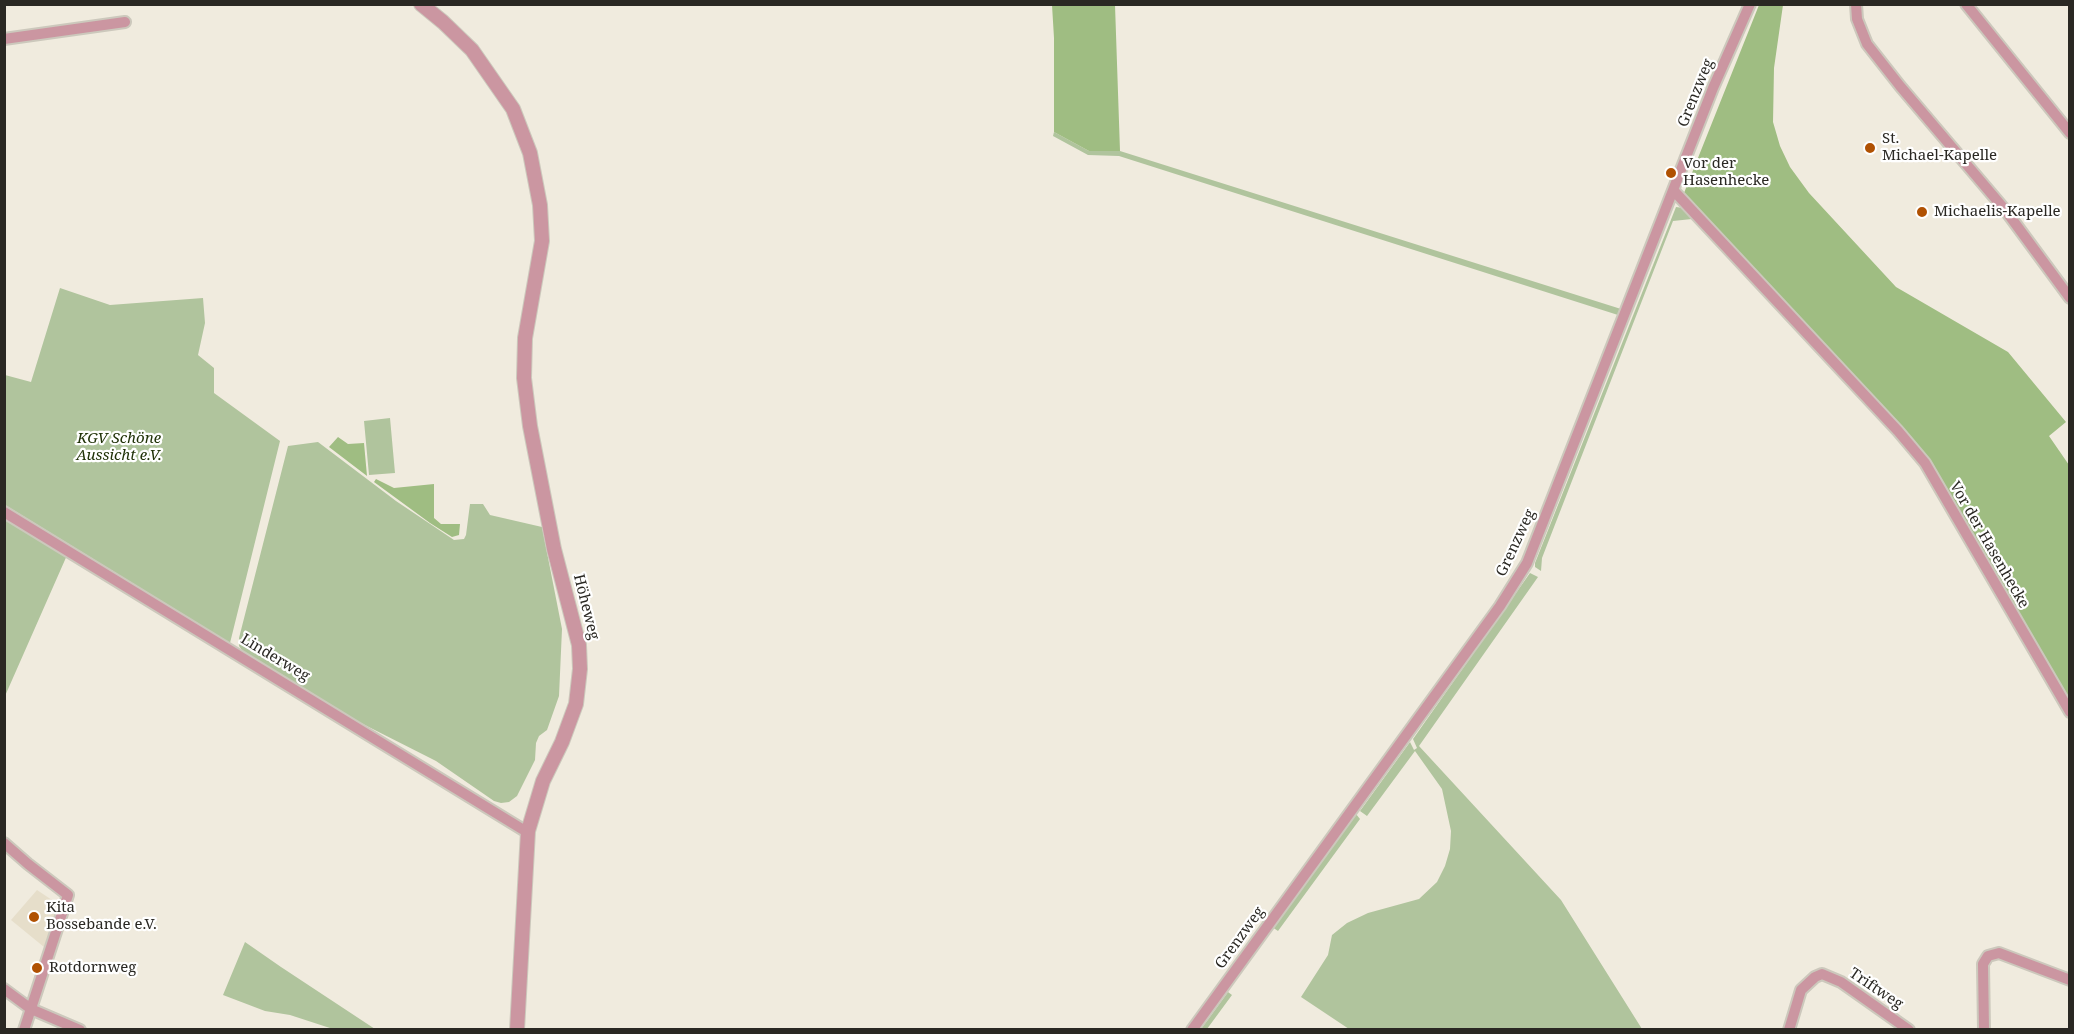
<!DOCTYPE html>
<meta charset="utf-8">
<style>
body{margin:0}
#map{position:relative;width:2074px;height:1034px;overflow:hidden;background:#f0ebde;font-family:"Noto Serif",serif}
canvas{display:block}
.frame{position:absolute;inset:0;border:6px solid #2a2823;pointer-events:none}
</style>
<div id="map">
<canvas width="2074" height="1034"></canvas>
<div class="frame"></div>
</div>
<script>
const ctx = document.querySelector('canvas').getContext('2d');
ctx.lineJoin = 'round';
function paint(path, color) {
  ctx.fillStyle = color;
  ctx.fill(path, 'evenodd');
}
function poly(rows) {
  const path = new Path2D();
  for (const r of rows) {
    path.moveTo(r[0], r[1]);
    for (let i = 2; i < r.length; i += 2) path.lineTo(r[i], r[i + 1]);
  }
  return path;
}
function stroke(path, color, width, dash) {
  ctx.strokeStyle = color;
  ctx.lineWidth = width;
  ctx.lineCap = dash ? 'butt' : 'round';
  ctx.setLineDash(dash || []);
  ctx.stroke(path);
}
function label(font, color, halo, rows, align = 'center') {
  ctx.font = font + ' "Noto Serif",serif';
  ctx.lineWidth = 4.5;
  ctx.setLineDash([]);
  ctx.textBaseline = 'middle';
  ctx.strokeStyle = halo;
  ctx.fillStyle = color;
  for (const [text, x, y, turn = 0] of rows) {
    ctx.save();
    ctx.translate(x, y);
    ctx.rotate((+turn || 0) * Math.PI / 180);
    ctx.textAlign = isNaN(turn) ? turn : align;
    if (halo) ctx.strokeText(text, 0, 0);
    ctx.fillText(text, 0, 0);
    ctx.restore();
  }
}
paint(poly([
 [37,890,52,900,57,909,44,947,11,920]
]), '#e6deca');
paint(poly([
 [1054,132,1089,151,1120,151,1621,309,1618,315,1119,156,1088,155,1053,136],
 [1676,207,1683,208,1692,219,1673,221,1542,558,1541,571,1535,567,1535,563],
 [60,288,110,305,203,298,205,323,198,355,214,368,214,393,280,441,230,643,5,505,5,375,31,382],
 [390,418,395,473,369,475,364,421],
 [318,442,396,501,454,540,464,539,466,535,470,504,483,504,490,515,542,527,562,629,559,696,547,730,539,736,536,743,535,760,517,796,509,802,501,803,494,801,436,761,347,716,244,653,239,646,239,638,288,446],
 [5,515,68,553,5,696],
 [1530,573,1538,577,1419,746,1561,900,1642,1029,1349,1029,1301,997,1328,955,1332,935,1347,923,1368,913,1419,899,1437,882,1445,866,1450,849,1451,831,1442,789,1415,751,1367,816,1360,811,1410,742,1414,750,1417,748,1413,739],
 [1356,814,1360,819,1278,931,1272,927],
 [245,942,281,967,375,1029,333,1029,290,1015,265,1011,223,995],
 [1228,992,1232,995,1207,1029,1201,1029]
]), '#b0c49d');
paint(poly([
 [1052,5,1115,5,1120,151,1089,151,1054,132,1054,38],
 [1759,5,1783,5,1774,68,1773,122,1780,146,1790,167,1809,193,1896,287,2008,352,2066,422,2049,436,2069,465,2069,705,1926,456,1684,193],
 [338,437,348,444,364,443,367,476,329,447],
 [376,479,394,488,434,484,434,518,441,524,460,524,459,535,452,537,430,523,374,482]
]), '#9fbd82');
const minor = poly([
 [1856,4,1857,19,1867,44,1900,86,2006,211,2070,298],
 [1966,4,2070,133],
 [4,39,125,22],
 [1674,191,1898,431,1925,463,2070,712],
 [4,512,522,829,528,831],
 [4,843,28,864,68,895,24,1030],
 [4,989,31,1009,80,1030],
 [1192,1030,1500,606,1527,563,1713,88,1750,4],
 [1789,1030,1801,990,1815,977,1822,974,1841,982,1909,1030],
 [1984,1030,1983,964,1988,956,1999,953,2070,980]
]);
const tertiary = poly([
 [421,4,443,22,472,50,513,109,530,153,540,205,542,241,525,338,524,378,530,426,554,549,579,645,580,669,576,704,562,742,543,781,528,831,517,1030]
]);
stroke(minor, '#ccc8bc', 14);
stroke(tertiary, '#ccc8bc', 16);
stroke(minor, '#cb96a1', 10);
stroke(tertiary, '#cb96a1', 14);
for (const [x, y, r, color] of [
 [1870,148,6,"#b05102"],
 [1671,173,6,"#b05102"],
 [1922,212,6,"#b05102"],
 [34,917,6,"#b05102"],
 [37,968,6,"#b05102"]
]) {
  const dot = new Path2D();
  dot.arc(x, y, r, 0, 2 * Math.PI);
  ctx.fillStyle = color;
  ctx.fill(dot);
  stroke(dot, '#fff', 2);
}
label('15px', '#2a2823', '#fff', [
 ["Grenzweg",1696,93,-68],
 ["Grenzweg",1516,543,-65],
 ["Vor der Hasenhecke",1989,545,60],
 ["Höheweg",586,607,76],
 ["Linderweg",275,658,31],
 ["Grenzweg",1240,938,-54],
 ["Triftweg",1876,989,34]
]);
label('15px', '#2a2823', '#fff', [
 ["St.",1882,139],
 ["Michael-Kapelle",1882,156],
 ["Vor der",1683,164],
 ["Hasenhecke",1683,181],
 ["Michaelis-Kapelle",1934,212],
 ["Kita",46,908],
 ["Bossebande e.V.",46,925],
 ["Rotdornweg",49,968]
], 'left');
label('italic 15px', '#203207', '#fff', [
 ["KGV Schöne",119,439],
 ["Aussicht e.V.",119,456]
]);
</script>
